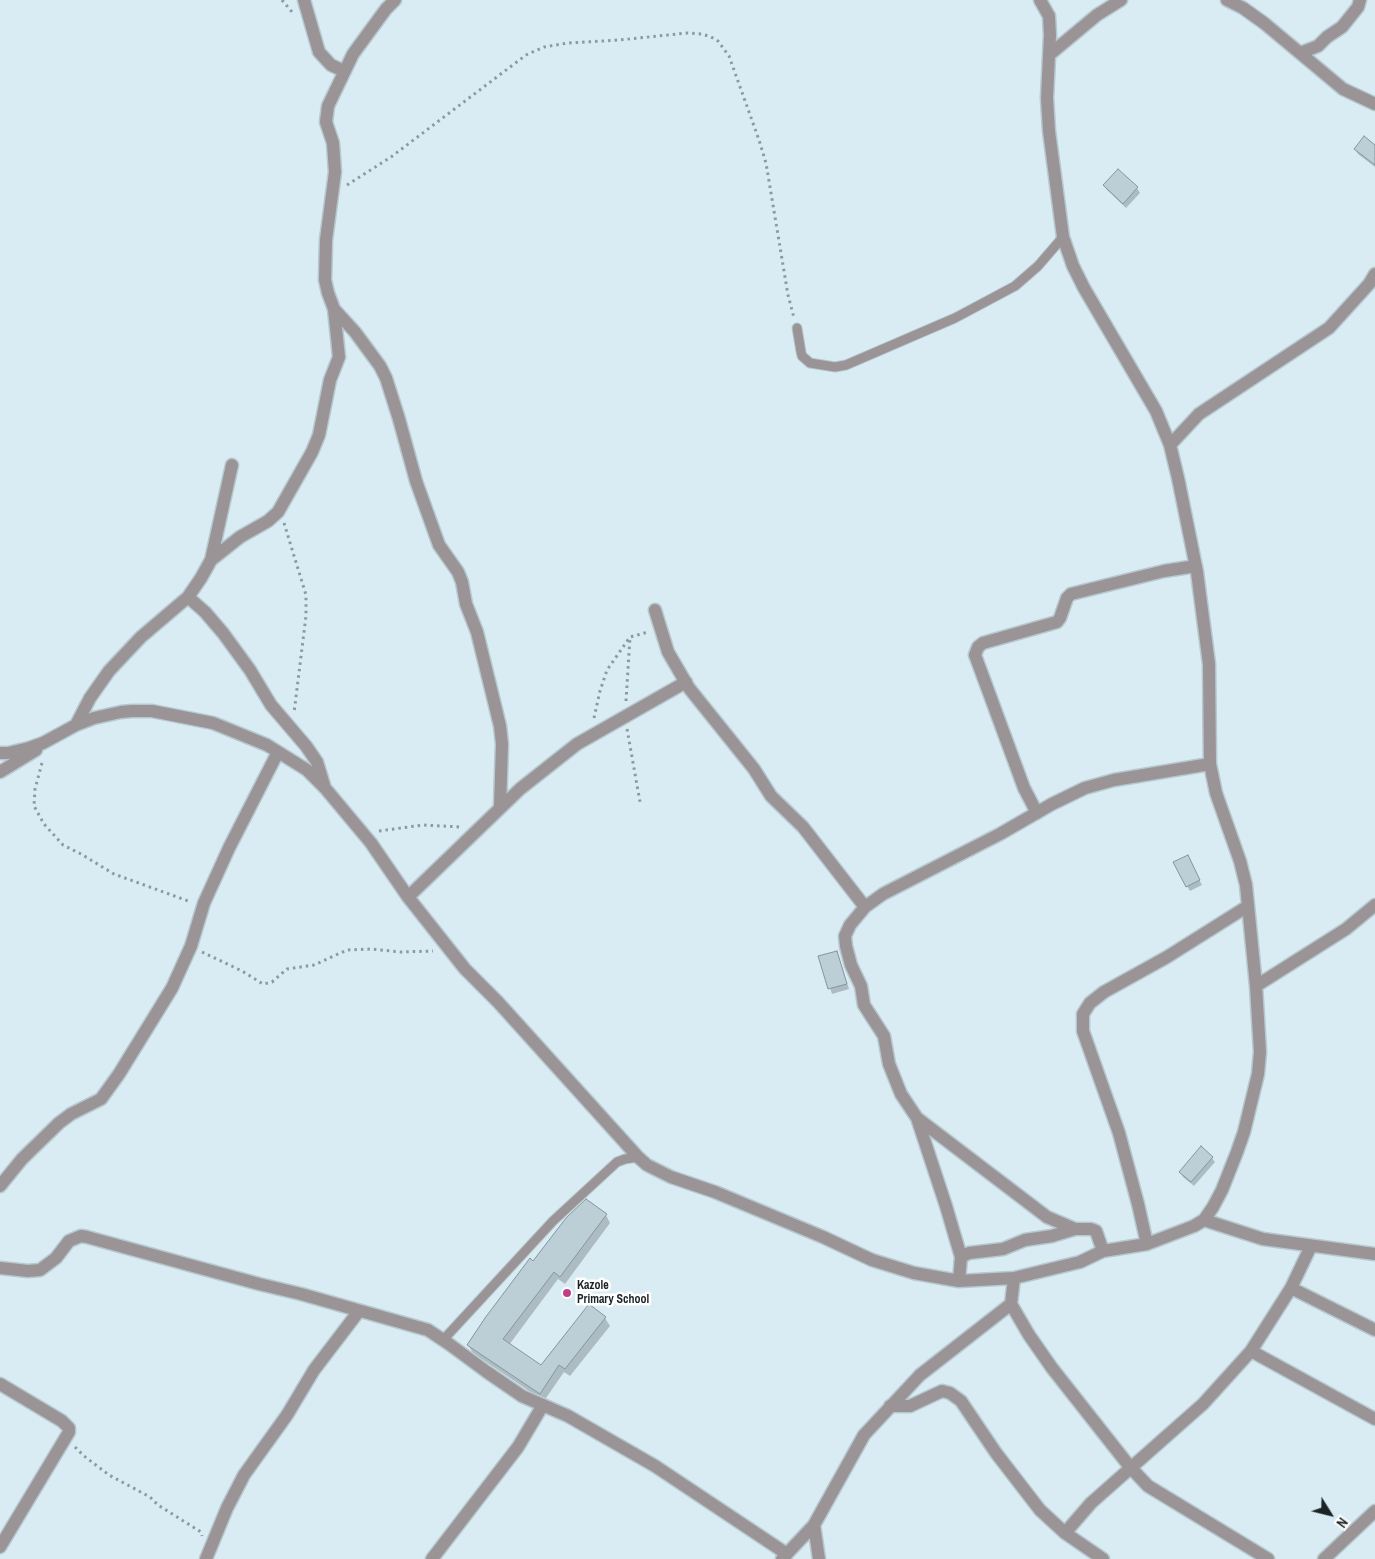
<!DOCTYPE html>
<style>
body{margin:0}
#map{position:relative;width:1375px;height:1559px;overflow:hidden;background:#d9ecf4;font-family:"Archivo Narrow",sans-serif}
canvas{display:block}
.north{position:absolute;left:1305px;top:1489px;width:50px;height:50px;-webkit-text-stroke:4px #fff;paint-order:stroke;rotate:126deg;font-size:14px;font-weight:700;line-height:20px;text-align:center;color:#1c2326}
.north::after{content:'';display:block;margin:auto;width:18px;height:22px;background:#1c2326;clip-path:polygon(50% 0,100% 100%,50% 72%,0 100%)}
</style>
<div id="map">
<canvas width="1375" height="1559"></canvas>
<div class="north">N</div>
</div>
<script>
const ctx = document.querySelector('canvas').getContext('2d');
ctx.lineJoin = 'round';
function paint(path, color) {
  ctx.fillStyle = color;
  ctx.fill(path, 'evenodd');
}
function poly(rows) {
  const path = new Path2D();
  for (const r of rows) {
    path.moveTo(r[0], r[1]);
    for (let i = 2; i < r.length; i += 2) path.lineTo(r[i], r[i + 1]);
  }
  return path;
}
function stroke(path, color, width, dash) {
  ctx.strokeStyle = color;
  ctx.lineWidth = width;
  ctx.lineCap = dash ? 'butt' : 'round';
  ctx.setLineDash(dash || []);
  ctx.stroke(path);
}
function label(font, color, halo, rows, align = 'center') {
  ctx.font = font + ' "Archivo Narrow",sans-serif';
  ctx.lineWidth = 5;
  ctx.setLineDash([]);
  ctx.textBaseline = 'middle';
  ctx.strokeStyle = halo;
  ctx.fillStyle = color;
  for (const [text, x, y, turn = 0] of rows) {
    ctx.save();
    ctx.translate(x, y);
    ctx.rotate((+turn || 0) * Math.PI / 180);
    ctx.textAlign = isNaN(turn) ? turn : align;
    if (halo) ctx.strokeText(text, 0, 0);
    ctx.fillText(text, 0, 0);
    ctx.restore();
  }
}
paint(poly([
 [1375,146,1375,167,1358,154,1355,149],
 [1118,170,1137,188,1140,193,1126,208,1107,190,1104,186],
 [1190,862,1202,885,1190,891,1187,886],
 [837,952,849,989,832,994,820,957],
 [1212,1158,1215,1162,1194,1186,1183,1177,1180,1172],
 [606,1215,610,1223,565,1284,558,1279,509,1345,541,1367,589,1306,605,1318,610,1326,570,1376,564,1372,544,1401,473,1353,468,1345,534,1262]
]), '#0003');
const building = poly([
 [1364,136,1375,145,1375,165,1354,149,1364,136],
 [1118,169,1138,187,1123,204,1103,185,1118,169],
 [1188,855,1200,880,1186,887,1173,862,1188,855],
 [837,951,847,984,828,989,818,956,837,951],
 [1201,1146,1213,1157,1191,1182,1179,1172,1201,1146],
 [586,1199,607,1214,560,1277,554,1272,503,1339,541,1365,589,1304,606,1317,565,1369,559,1365,540,1394,467,1345,485,1318,530,1258,533,1261,566,1218,586,1199]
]);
paint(building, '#bcced6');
stroke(building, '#84959c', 1);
const lane = poly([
 [797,328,801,352,802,356,810,363,835,367,846,365,955,318,1015,286,1038,266,1063,237],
 [443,1340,553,1221,617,1162,625,1159,638,1157]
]);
const street = poly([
 [304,0,319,52,331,65,344,71],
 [395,0,386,9,353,54,328,106,326,122,333,143,335,172,326,240,325,280,328,293,334,309,355,332,380,366,386,378,399,419,416,481,439,545,458,572,462,582,466,604,477,632,500,726,502,744,500,807],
 [1227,0,1243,8,1264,23,1343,89,1375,104],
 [1300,53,1318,46,1327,37,1342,27,1358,7,1360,0],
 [1049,55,1097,15,1121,0],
 [1170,445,1199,414,1329,328,1369,284,1375,274],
 [211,560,240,537,268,521,278,512,312,452,319,435,330,380,339,357,334,309],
 [188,597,205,612,223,633,250,670,271,705,306,746,317,762,324,785],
 [655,610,668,652,689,688,754,769,771,796,803,827,865,907],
 [76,725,90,698,109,671,141,637,188,597,201,578,211,560,232,465],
 [0,753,8,753,29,748,43,743,76,725,94,718,121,712,132,711,152,711,213,723,267,745,307,770,325,788,371,843,408,897,465,969,498,1002,638,1157,647,1165,671,1177,715,1192,823,1237,872,1260,914,1273,959,1281,1014,1278,1080,1262,1103,1251,1147,1244,1194,1226,1204,1220,1213,1207,1222,1190,1237,1152,1244,1132,1258,1074,1260,1052,1256,986,1246,885,1240,861,1216,793,1210,764,1209,664,1197,572,1178,478,1170,445,1156,411,1084,288,1073,266,1063,237,1049,131,1047,98,1050,35,1049,16,1040,0],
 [0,772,36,750],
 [1037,813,1024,788,985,682,975,655,978,647,983,643,1057,622,1060,618,1067,598,1071,594,1164,571,1196,566],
 [408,897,520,789,577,744,686,682],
 [1256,986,1346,929,1375,905],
 [917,1118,1047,1217,1075,1229],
 [0,1186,22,1159,59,1123,71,1114,101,1099,119,1074,172,988,191,946,204,903,229,848,278,752],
 [1204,1220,1263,1239,1375,1254],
 [1147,1244,1138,1204,1119,1133,1083,1031,1083,1014,1090,1003,1104,992,1167,957,1248,906],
 [961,1257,969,1253,1003,1249,1025,1240,1052,1236,1075,1229,1091,1229,1096,1231,1103,1251],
 [0,1268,28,1271,40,1270,56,1258,69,1241,81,1236,87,1237,259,1284,301,1294,428,1330,449,1344,487,1372,522,1396,568,1416,655,1466,787,1554],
 [959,1281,961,1257,946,1206,917,1118,901,1094,889,1064,884,1036,864,1005,861,986,851,965,846,946,845,936,850,925,865,907,883,894,1000,834,1052,804,1085,788,1114,780,1210,764],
 [1291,1288,1375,1330],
 [1011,1304,1029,1335,1052,1368,1130,1467,1148,1486,1268,1559],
 [1251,1351,1375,1419],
 [0,1384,62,1421,69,1428,69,1432,0,1547],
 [890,1406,910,1406,942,1391,950,1393,961,1401,996,1453,1040,1510,1065,1533,1103,1559],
 [814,1525,819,1559],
 [1065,1533,1091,1503,1203,1404,1251,1351,1291,1288,1311,1246],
 [206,1559,227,1508,244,1475,287,1415,314,1370,359,1311],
 [432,1559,518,1447,543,1405],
 [782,1559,814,1525,864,1435,920,1375,1011,1304,1014,1278],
 [1324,1559,1375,1511]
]);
stroke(lane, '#b7c8cf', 11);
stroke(street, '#b7c8cf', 15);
stroke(poly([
 [282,0,292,12],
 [347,185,391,157,526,55,544,47,568,43,619,40,687,33,702,34,711,37,718,41,729,56,759,140,766,163,788,295,794,318],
 [284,523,306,595,306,616,294,713],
 [626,701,630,637],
 [594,718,600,691,607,670,630,637,648,632],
 [627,729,640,802],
 [42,763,35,789,34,806,44,824,63,845,81,854,114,874,191,902],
 [379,831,423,825,460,827],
 [202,952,242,971,263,984,272,982,287,969,314,965,347,950,372,949,400,952,433,951],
 [75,1447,84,1456,109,1475,150,1497,158,1505,201,1532,202,1536]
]), '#8c9aa0', 3, [2.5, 4]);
stroke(lane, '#9b9497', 9);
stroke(street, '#9b9497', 12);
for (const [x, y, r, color] of [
 [567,1293,5,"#c13f87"]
]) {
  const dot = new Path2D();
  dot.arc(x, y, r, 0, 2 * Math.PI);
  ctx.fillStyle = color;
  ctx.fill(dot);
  stroke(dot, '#fff', 2);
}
label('bold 12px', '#1c2326', '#fff', [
 ["Kazole",577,1286],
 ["Primary School",577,1300]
], 'left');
</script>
